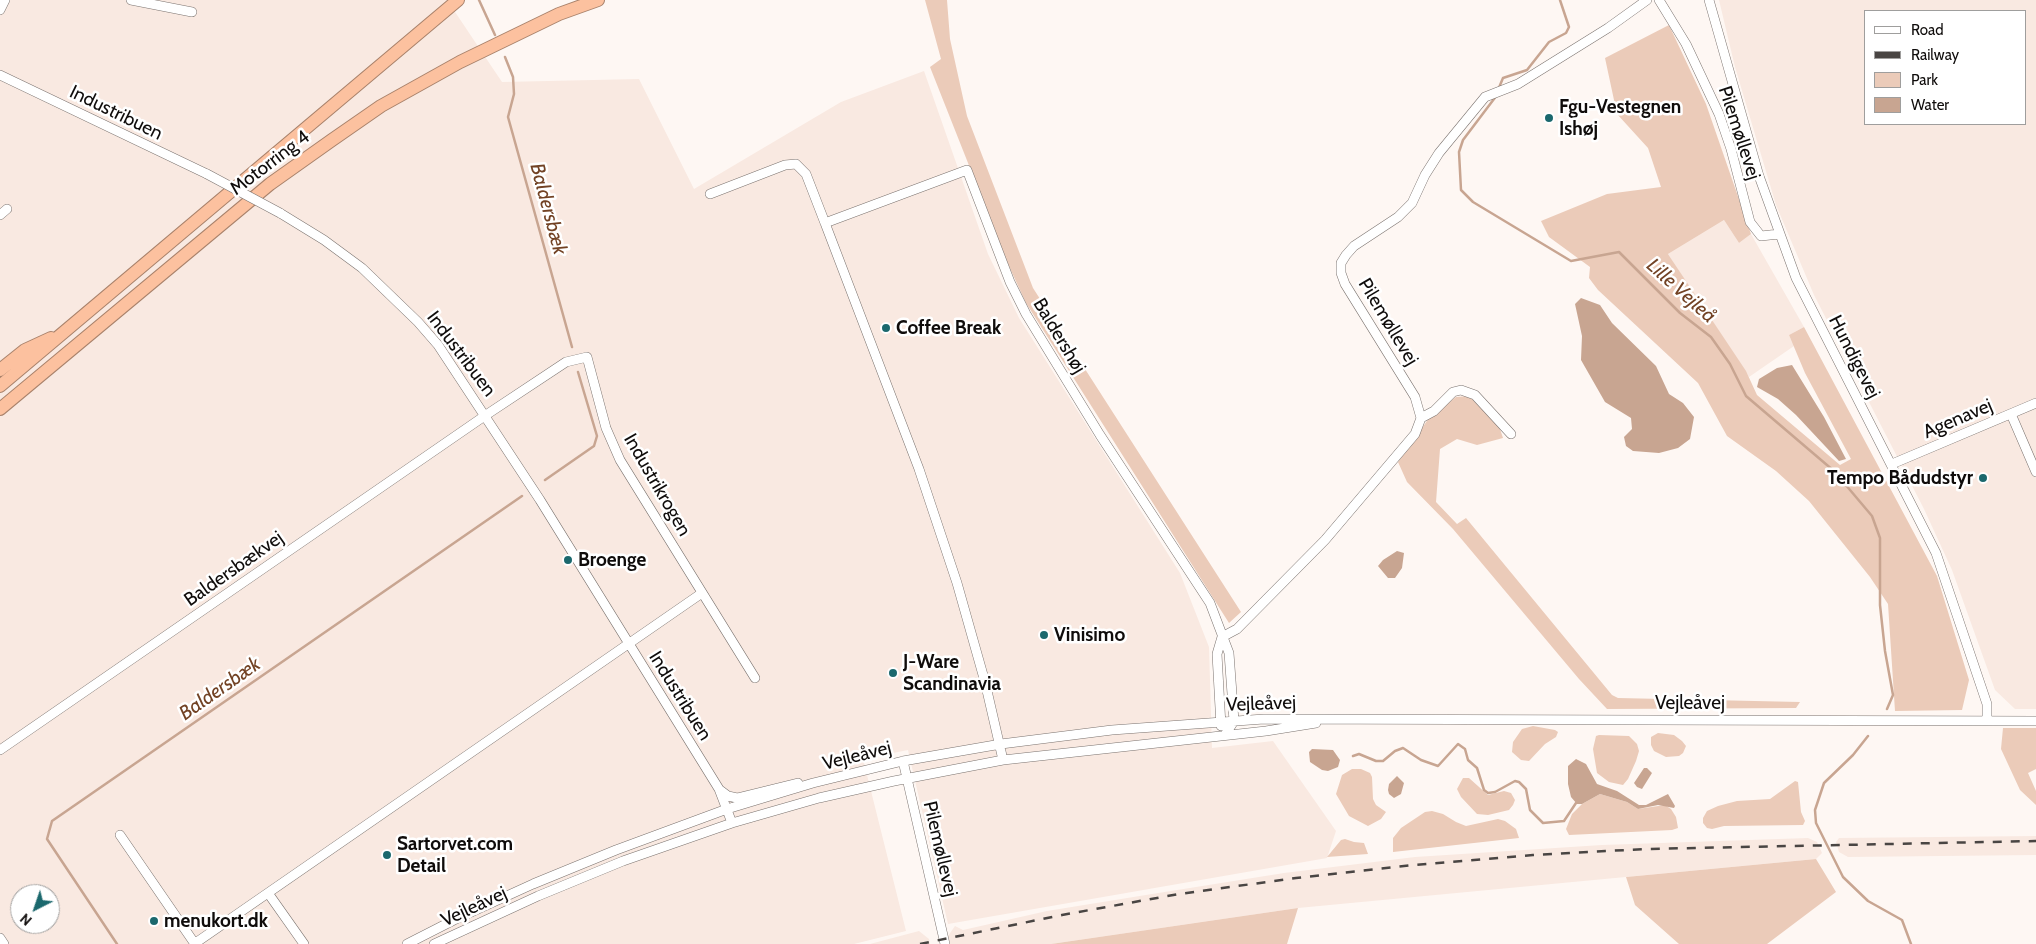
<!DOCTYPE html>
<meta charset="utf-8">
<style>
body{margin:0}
#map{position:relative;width:2036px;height:944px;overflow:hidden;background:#fef7f3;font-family:Cabin,sans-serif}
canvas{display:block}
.legend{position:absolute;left:1864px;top:10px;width:162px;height:115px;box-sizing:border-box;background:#fff;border:1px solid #9f9e9d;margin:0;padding:6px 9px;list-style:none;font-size:15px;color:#0f0c0b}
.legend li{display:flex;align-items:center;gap:10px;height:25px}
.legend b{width:25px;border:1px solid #9f9e9d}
.north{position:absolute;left:10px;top:884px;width:50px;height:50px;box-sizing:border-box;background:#fff;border:1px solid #9f9e9d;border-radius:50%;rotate:221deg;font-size:14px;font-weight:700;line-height:20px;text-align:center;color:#0f0c0b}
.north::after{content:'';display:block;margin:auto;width:18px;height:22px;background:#1b686d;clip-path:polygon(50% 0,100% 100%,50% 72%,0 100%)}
</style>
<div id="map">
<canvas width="2036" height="944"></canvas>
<ul class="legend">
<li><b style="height:6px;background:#fff"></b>Road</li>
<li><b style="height:6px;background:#494543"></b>Railway</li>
<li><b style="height:14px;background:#ebcbb9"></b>Park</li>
<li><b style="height:14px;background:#c8a591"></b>Water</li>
</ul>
<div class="north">N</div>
</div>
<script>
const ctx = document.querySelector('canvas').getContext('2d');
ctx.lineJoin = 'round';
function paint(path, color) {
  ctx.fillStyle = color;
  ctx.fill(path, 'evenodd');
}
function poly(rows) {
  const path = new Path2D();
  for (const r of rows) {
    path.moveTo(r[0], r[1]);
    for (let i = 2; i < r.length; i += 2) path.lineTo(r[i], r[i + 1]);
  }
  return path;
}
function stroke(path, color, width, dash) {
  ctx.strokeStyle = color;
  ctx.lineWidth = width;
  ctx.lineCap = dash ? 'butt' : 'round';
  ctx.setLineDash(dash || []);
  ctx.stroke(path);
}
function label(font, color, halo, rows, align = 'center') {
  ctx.font = font + ' Cabin,sans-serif';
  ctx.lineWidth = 5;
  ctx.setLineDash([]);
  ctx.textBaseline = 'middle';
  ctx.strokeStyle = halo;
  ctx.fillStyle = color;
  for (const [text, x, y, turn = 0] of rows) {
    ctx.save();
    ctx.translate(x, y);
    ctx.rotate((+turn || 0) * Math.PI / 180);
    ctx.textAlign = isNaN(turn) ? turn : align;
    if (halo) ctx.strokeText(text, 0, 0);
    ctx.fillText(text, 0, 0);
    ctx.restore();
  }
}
paint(poly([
 [0,0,447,0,502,82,639,79,694,189,841,102,924,71,988,254,1019,318,1180,573,1209,647,1212,748,1273,741,1336,831,1327,858,948,924,908,750,863,759,906,931,854,944,0,944],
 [20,894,50,894,50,924,20,924],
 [1719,0,2036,0,2036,709,2015,709,1995,690,1952,570,1924,509,1814,295,1776,205,1735,67],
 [1865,11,2025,11,2025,124,1865,124],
 [1724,220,1739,243,1751,234,1804,327,1789,335,1794,346,1749,377,1668,254],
 [2036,836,2036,855,1848,857,1839,852,1836,842,1839,838],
 [1808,838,1817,842,1822,853,1816,859,1298,908,1051,944,950,944,948,936,955,926,963,930,1047,911,1152,894,1284,873,1415,857,1602,845],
 [919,931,929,939,930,944,870,944]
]), '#f9e9e1');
paint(poly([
 [925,0,947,0,950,39,967,116,1033,288,1241,612,1229,623,1026,303,1008,264,930,67,941,59],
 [1669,25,1706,104,1751,234,1739,243,1724,220,1668,254,1746,371,1757,395,1840,465,1851,459,1805,373,1789,335,1804,327,1937,576,1969,680,1962,710,1895,711,1888,604,1870,577,1809,501,1776,471,1727,436,1698,383,1598,290,1589,278,1590,267,1549,237,1541,221,1607,194,1661,187,1648,148,1617,114,1605,58],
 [1469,396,1499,426,1503,438,1477,445,1457,439,1440,449,1436,502,1457,524,1466,518,1612,695,1618,698,1800,702,1796,708,1607,709,1579,679,1453,529,1407,482,1398,462,1429,418,1456,397],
 [1533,726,1555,730,1558,732,1556,737,1545,744,1529,761,1521,760,1512,752,1513,742,1522,729],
 [2003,728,2036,728,2036,769,2028,773,2036,791,2036,805,2020,790,2001,749],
 [1658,733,1674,735,1682,741,1686,746,1683,753,1679,756,1666,757,1654,751,1651,745,1651,737],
 [1599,735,1629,736,1637,744,1639,751,1636,761,1628,779,1623,785,1609,782,1597,773,1593,749,1596,736],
 [1352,769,1361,769,1370,773,1372,777,1373,799,1376,805,1386,812,1381,819,1368,826,1349,816,1336,794,1342,775],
 [1463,778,1469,778,1488,795,1504,791,1511,793,1515,800,1513,805,1509,810,1488,815,1477,814,1461,797,1457,789],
 [1795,781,1798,782,1801,812,1805,821,1803,825,1724,826,1712,829,1707,828,1703,823,1703,818,1707,811,1718,806,1737,801,1770,799],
 [1600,794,1627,802,1638,809,1665,805,1671,809,1676,817,1678,828,1672,830,1569,835,1566,829,1572,814,1582,804],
 [1432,811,1443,814,1456,822,1466,826,1498,819,1505,821,1516,829,1519,838,1393,852,1393,838,1401,828,1425,812],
 [1345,839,1354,842,1364,843,1368,854,1327,857,1341,840],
 [1816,859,1836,892,1767,944,1679,944,1635,905,1626,877],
 [1298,908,1287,944,1051,944]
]), '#ebcbb9');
paint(poly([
 [1581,298,1600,305,1612,323,1656,366,1669,394,1683,403,1694,417,1690,439,1678,448,1659,453,1633,451,1626,446,1624,437,1632,429,1631,418,1605,402,1581,360,1582,336,1575,304],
 [1792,365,1824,417,1846,459,1839,461,1796,415,1778,399,1757,387,1759,379,1777,368],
 [1397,551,1404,553,1402,568,1395,578,1388,578,1378,566,1383,560],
 [1312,749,1333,750,1340,760,1338,767,1328,771,1322,770,1310,762,1309,752],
 [1576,759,1586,764,1597,784,1617,791,1639,805,1646,805,1668,794,1675,806,1674,808,1658,805,1638,809,1627,802,1600,794,1582,804,1577,804,1571,797,1568,784,1568,766],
 [1644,768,1647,768,1652,773,1642,789,1637,787,1634,783],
 [1397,776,1404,783,1401,794,1394,798,1389,794,1388,790,1389,784]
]), '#c8a591');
stroke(poly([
 [479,0,495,35],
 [505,57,513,77,514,94,508,117,572,347],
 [1498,90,1503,78,1527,70,1549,42,1566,33,1569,27,1560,0],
 [1497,95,1463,140,1459,152,1461,190,1473,202,1571,261,1619,252,1680,313,1711,337,1730,364,1746,396,1834,471,1872,516,1880,538,1880,605,1885,651,1893,695,1887,709],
 [545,480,594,446,597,436,578,372],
 [1868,736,1853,755,1824,783,1815,810,1816,823,1843,877,1868,901,1902,920,1911,944],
 [1353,756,1359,754,1376,761,1383,761,1395,751,1403,748,1421,760,1438,766,1458,744,1465,749,1468,760,1477,768,1484,790,1488,793,1495,792,1515,781,1519,782,1526,789,1530,810,1543,823,1564,821,1576,803],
 [117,944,47,839,52,821,522,496]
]), '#c8a591', 2.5);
const minor = poly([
 [131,0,192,12],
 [1659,0,1686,44,1719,114,1731,149,1750,222,1761,236,1779,234],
 [1709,0,1759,176,1796,278,1936,553,1987,704,1987,720],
 [0,10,5,0],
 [0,75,207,174],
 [710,194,785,165,796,164,806,174,825,223],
 [280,213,324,240,362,268,418,322,438,345,540,500,719,789,732,823],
 [0,215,7,209],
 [2011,414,2036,472],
 [1421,418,1434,411,1453,392,1461,390,1475,395,1511,434],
 [1892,464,2036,403],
 [1222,637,1237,629,1325,540,1415,434,1421,418,1415,397,1345,284,1341,273,1341,263,1346,255,1354,246,1398,217,1412,203,1425,175,1439,153,1485,97,1518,84,1608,28,1647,0],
 [1221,726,1217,654,1222,637],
 [0,750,486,415,566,362,587,357,606,428,620,460,755,678],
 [1003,760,985,682,957,583,919,469,825,223,967,170,1010,282,1026,314,1100,435,1210,603,1229,653,1234,721,1225,735],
 [903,761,945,944],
 [720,790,728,796,737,798,798,783],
 [120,835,195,944],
 [268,893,304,944],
 [0,938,4,944],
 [194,944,702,593],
 [407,944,454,920,533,884,616,850,727,809,813,783,903,761,1001,744,1112,730,1264,719,2036,721],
 [434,944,538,896,623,861,732,823,819,798,894,781,1003,760,1266,731,1316,723]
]);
const highway = poly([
 [0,370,25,350,51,338],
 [0,386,458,0],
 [0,409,270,184,332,140,381,106,460,62,559,14,598,0]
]);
stroke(minor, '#7b736f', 10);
stroke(highway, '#a9826b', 14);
stroke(minor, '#fff', 9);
stroke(highway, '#fcc19f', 12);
stroke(poly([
 [920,944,1062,915,1179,894,1296,878,1413,865,1533,855,1645,849,2036,841]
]), '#494543', 2.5, [9, 9]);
const minorBridge = poly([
 [207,174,280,213]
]);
stroke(minorBridge, '#7b736f', 10, []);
stroke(minorBridge, '#fff', 9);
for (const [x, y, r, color] of [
 [1549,118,5,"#1b686d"],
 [886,328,5,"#1b686d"],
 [1983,478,5,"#1b686d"],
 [568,560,5,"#1b686d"],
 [1044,635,5,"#1b686d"],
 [893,673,5,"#1b686d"],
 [387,855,5,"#1b686d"],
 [154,921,5,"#1b686d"]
]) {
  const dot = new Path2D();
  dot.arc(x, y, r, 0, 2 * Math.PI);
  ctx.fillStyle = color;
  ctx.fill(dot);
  stroke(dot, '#fff', 2);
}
label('bold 19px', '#0f0c0b', '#fff', [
 ["Fgu-Vestegnen",1559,107],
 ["Ishøj",1559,129],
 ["Coffee Break",896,328],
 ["Tempo Bådudstyr",1973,478,"right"],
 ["Broenge",578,560],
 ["Vinisimo",1054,635],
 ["J-Ware",903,662],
 ["Scandinavia",903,684],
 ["Sartorvet.com",397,844],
 ["Detail",397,866],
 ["menukort.dk",164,921]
], 'left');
label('19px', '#0f0c0b', '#fff', [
 ["Industribuen",116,113,26],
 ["Pilemøllevej",1739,133,72],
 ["Motorring 4",270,163,-37],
 ["Pilemøllevej",1388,322,59],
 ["Baldershøj",1059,336,59],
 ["Industribuen",461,354,53],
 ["Hundigevej",1854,357,63],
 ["Agenavej",1958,419,-23],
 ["Industrikrogen",657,485,60],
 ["Baldersbækvej",234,569,-35],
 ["Industribuen",680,696,58],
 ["Vejleåvej",1690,703],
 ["Vejleåvej",1261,704,-2],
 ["Vejleåvej",857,756,-14],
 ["Pilemøllevej",940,849,77],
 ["Vejleåvej",474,907,-25]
]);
label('italic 20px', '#724224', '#fff', [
 ["Baldersbæk",548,209,75],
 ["Lille Vejleå",1681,291,42],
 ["Baldersbæk",220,689,-35]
]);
</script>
